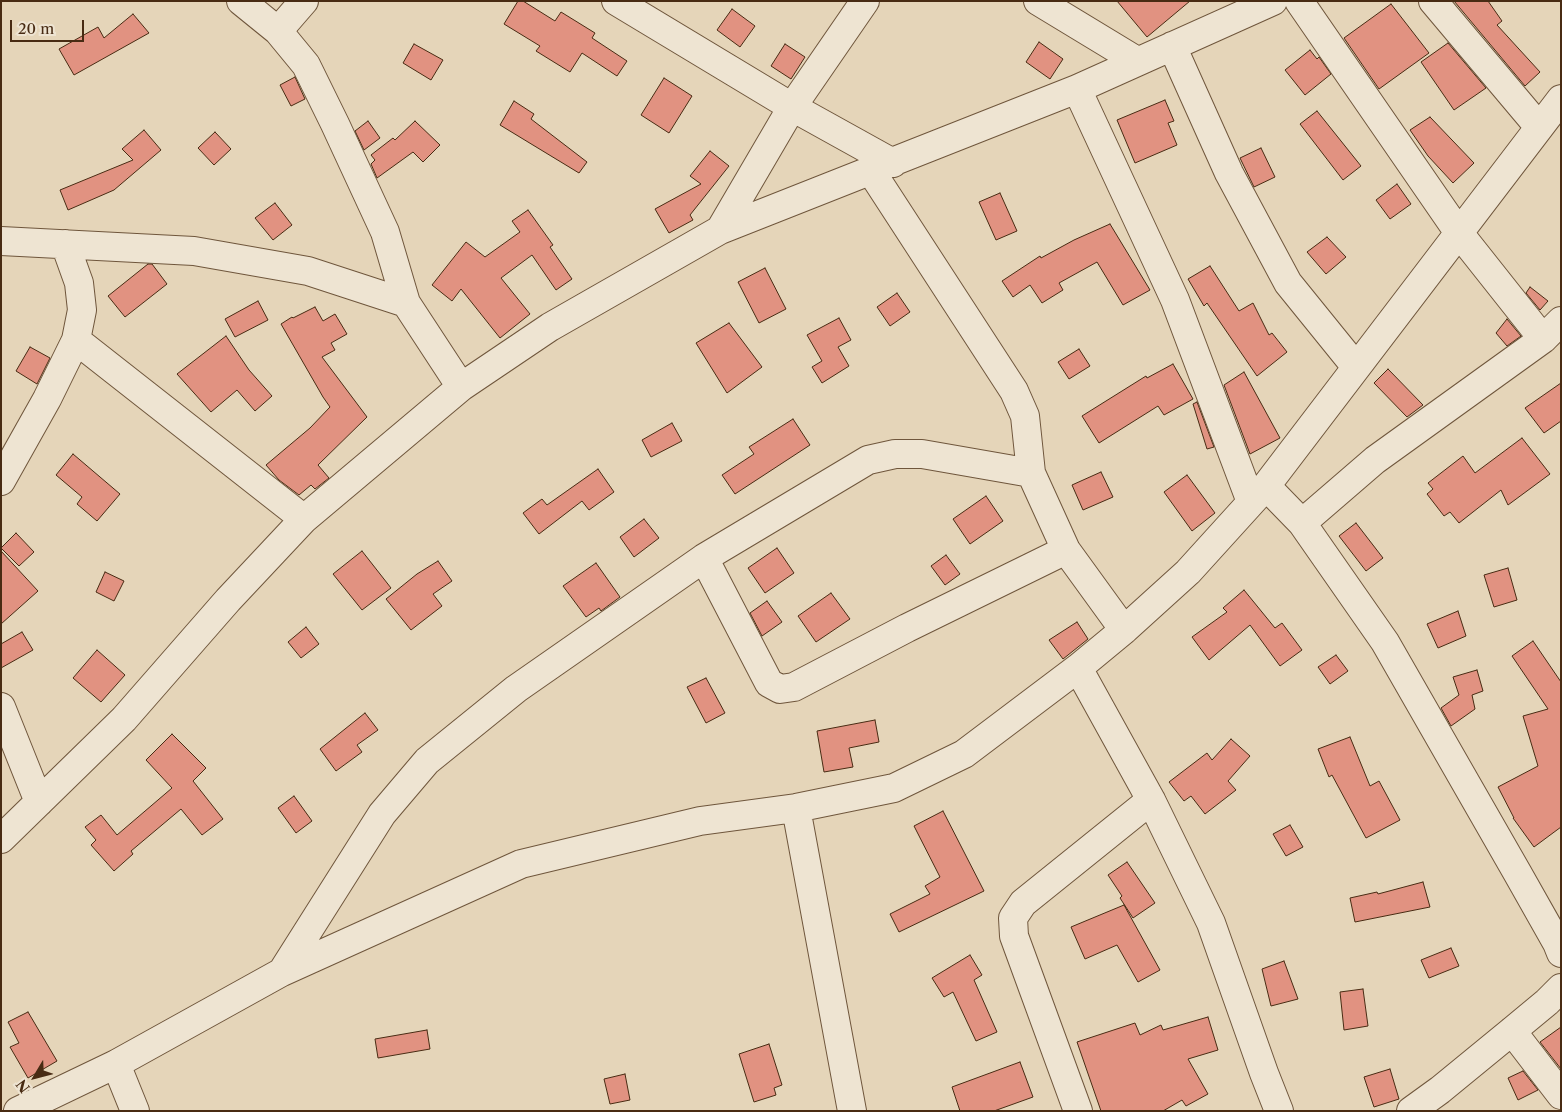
<!DOCTYPE html>
<style>
body{margin:0}
#map{position:relative;width:1562px;height:1112px;overflow:hidden;background:#e5d5b9;font-family:"Libre Caslon Text",serif}
canvas{display:block}
.frame{position:absolute;inset:0;border:2px solid #482b13;pointer-events:none}
.north{position:absolute;left:10px;top:1052px;width:50px;height:50px;-webkit-text-stroke:4px #eee4d2;paint-order:stroke;rotate:233deg;font-size:14px;font-weight:700;line-height:20px;text-align:center;color:#482b13}
.north::after{content:'';display:block;margin:auto;width:18px;height:22px;background:#482b13;clip-path:polygon(50% 0,100% 100%,50% 72%,0 100%)}
.scale{position:absolute;left:10px;top:20px;width:74px;height:22px;box-sizing:border-box;border:2px solid #482b13;border-top:0;padding-left:6px;font-size:15px;line-height:18px;white-space:nowrap;color:#482b13;-webkit-text-stroke:4px #eee4d2;paint-order:stroke}
</style>
<div id="map">
<canvas width="1562" height="1112"></canvas>
<div class="frame"></div>
<div class="north">N</div>
<div class="scale">20 m</div>
</div>
<script>
const ctx = document.querySelector('canvas').getContext('2d');
ctx.lineJoin = 'round';
function paint(path, color) {
  ctx.fillStyle = color;
  ctx.fill(path, 'evenodd');
}
function poly(rows) {
  const path = new Path2D();
  for (const r of rows) {
    path.moveTo(r[0], r[1]);
    for (let i = 2; i < r.length; i += 2) path.lineTo(r[i], r[i + 1]);
  }
  return path;
}
function stroke(path, color, width, dash) {
  ctx.strokeStyle = color;
  ctx.lineWidth = width;
  ctx.lineCap = dash ? 'butt' : 'round';
  ctx.setLineDash(dash || []);
  ctx.stroke(path);
}
const building = poly([
 [518,1,523,1,555,21,561,12,595,33,592,38,627,61,617,76,582,53,570,72,536,51,540,46,504,24,518,1],
 [1117,1,1190,1,1147,37,1117,1],
 [1454,1,1488,1,1502,21,1497,25,1540,72,1525,86,1454,1],
 [1391,4,1429,53,1379,89,1344,38,1391,4],
 [732,9,755,26,740,47,717,30,732,9],
 [133,14,149,33,74,75,59,49,98,27,104,38,133,14],
 [1039,42,1063,59,1050,79,1026,62,1039,42],
 [1448,43,1486,88,1454,110,1421,62,1448,43],
 [414,44,443,60,431,80,403,63,414,44],
 [785,44,805,57,791,79,771,66,785,44],
 [1310,50,1317,59,1319,57,1331,74,1305,95,1285,70,1310,50],
 [295,77,305,99,291,106,280,85,295,77],
 [664,78,692,96,669,133,641,115,664,78],
 [1165,100,1174,121,1168,123,1177,145,1135,163,1117,120,1165,100],
 [514,101,534,114,531,119,587,162,579,173,500,125,514,101],
 [1317,111,1361,166,1343,180,1300,124,1317,111],
 [1430,117,1474,163,1453,183,1428,156,1410,130,1430,117],
 [368,121,380,138,364,150,355,131,368,121],
 [415,121,440,145,423,162,413,152,377,178,371,164,375,160,371,155,393,138,395,140,415,121],
 [144,130,161,150,114,190,68,210,60,190,133,160,122,149,144,130],
 [215,132,231,149,214,165,198,148,215,132],
 [1261,148,1275,177,1254,187,1240,158,1261,148],
 [710,151,729,166,690,215,693,220,669,233,655,209,701,184,690,176,710,151],
 [1397,184,1411,204,1390,219,1376,200,1397,184],
 [1000,193,1017,231,996,240,979,202,1000,193],
 [275,203,292,225,273,240,255,218,275,203],
 [528,210,553,245,550,247,572,279,556,290,532,255,501,278,530,314,500,338,461,289,452,301,432,285,466,242,485,257,520,232,512,221,528,210],
 [1110,224,1150,290,1123,305,1097,262,1059,283,1063,290,1042,303,1030,285,1013,297,1002,281,1040,256,1041,258,1074,240,1110,224],
 [1327,237,1346,257,1326,274,1307,252,1327,237],
 [148,264,152,264,167,284,125,317,108,296,148,264],
 [1210,266,1239,311,1253,303,1269,335,1272,333,1287,352,1257,376,1207,303,1204,306,1188,279,1210,266],
 [765,268,786,309,759,323,738,282,765,268],
 [1530,287,1548,301,1540,310,1526,293,1530,287],
 [897,293,910,312,890,326,877,307,897,293],
 [258,301,268,320,235,337,225,319,258,301],
 [315,307,323,321,335,314,347,334,331,343,335,350,322,357,367,417,318,465,329,478,315,489,311,485,299,495,279,480,266,465,310,428,330,407,323,397,281,324,292,317,293,318,315,307],
 [839,318,851,340,838,347,849,366,822,383,812,367,822,361,807,335,839,318],
 [1507,319,1521,336,1507,346,1496,333,1507,319],
 [729,323,762,367,727,393,696,343,729,323],
 [226,336,249,370,272,396,255,411,237,390,211,412,177,374,226,336],
 [30,347,50,358,37,384,16,371,30,347],
 [1079,349,1090,366,1069,379,1058,362,1079,349],
 [1173,364,1193,399,1164,415,1158,406,1099,443,1082,416,1146,376,1147,378,1173,364],
 [1388,369,1423,405,1407,417,1374,383,1388,369],
 [1244,372,1280,438,1250,454,1224,385,1244,372],
 [1561,383,1561,421,1544,433,1525,408,1561,383],
 [1197,402,1214,447,1207,449,1193,404,1197,402],
 [793,419,810,445,735,494,722,475,754,454,749,447,793,419],
 [672,423,682,441,651,457,642,440,672,423],
 [1522,438,1550,474,1508,505,1501,490,1459,523,1450,512,1444,516,1427,494,1433,489,1428,483,1463,456,1475,473,1522,438],
 [73,454,120,494,97,521,77,504,82,497,56,475,73,454],
 [598,469,614,492,589,510,582,501,539,534,523,513,542,499,547,505,598,469],
 [1101,472,1113,497,1083,510,1072,485,1101,472],
 [1187,475,1215,513,1192,531,1164,492,1187,475],
 [986,496,1003,521,970,544,953,519,986,496],
 [644,519,659,538,634,557,620,537,644,519],
 [1356,523,1383,558,1366,571,1339,536,1356,523],
 [16,533,34,552,19,566,1,548,16,533],
 [777,548,794,573,765,593,748,568,777,548],
 [1,551,38,591,1,624,1,551],
 [362,551,391,588,362,610,333,574,362,551],
 [946,555,960,574,945,585,931,566,946,555],
 [438,561,452,581,433,594,442,606,411,630,386,599,417,574,438,561],
 [596,563,620,597,601,611,599,608,586,617,563,586,596,563],
 [1508,568,1517,600,1494,607,1484,575,1508,568],
 [105,572,124,581,114,601,96,592,105,572],
 [1244,590,1275,628,1282,623,1302,650,1280,666,1250,625,1209,660,1192,637,1227,612,1223,608,1244,590],
 [831,593,850,619,816,642,798,616,831,593],
 [767,601,782,622,762,636,750,613,767,601],
 [1458,611,1466,636,1438,648,1427,624,1458,611],
 [1077,622,1088,639,1063,659,1049,640,1077,622],
 [306,627,319,644,301,658,288,642,306,627],
 [22,632,33,650,1,668,1,644,22,632],
 [1533,641,1561,682,1561,827,1534,847,1513,818,1514,818,1498,787,1538,766,1523,716,1548,709,1512,656,1533,641],
 [97,650,125,675,101,702,73,678,97,650],
 [1336,655,1348,671,1330,684,1318,667,1336,655],
 [1477,670,1483,691,1472,695,1475,709,1451,726,1441,708,1459,695,1453,677,1477,670],
 [706,678,725,713,706,723,687,687,706,678],
 [365,713,378,730,357,745,362,752,336,771,320,749,365,713],
 [875,720,879,742,849,748,853,767,824,772,817,731,875,720],
 [172,734,206,768,193,781,223,819,202,835,181,809,131,851,133,854,114,871,91,845,96,840,85,827,101,815,117,835,172,788,146,760,172,734],
 [1350,737,1370,786,1379,781,1400,820,1366,838,1332,775,1329,777,1318,749,1350,737],
 [1231,739,1250,756,1228,781,1236,790,1205,814,1191,796,1184,801,1169,782,1207,753,1212,760,1231,739],
 [294,796,312,821,296,833,278,808,294,796],
 [943,811,984,891,899,932,890,914,930,894,925,886,940,877,914,826,943,811],
 [1290,825,1303,847,1286,856,1273,834,1290,825],
 [1127,862,1155,903,1133,918,1120,898,1122,896,1108,875,1127,862],
 [1423,882,1430,907,1355,922,1350,898,1377,892,1378,894,1423,882],
 [1124,905,1160,970,1138,982,1117,945,1085,959,1071,927,1124,905],
 [1451,948,1459,966,1429,978,1421,960,1451,948],
 [970,955,982,975,974,980,997,1032,976,1041,953,992,944,997,932,978,970,955],
 [1284,961,1298,999,1271,1006,1262,969,1284,961],
 [1363,989,1368,1026,1344,1030,1340,992,1363,989],
 [28,1012,57,1061,28,1078,10,1047,19,1043,8,1022,28,1012],
 [1208,1017,1218,1050,1188,1059,1208,1094,1186,1106,1182,1100,1163,1111,1101,1111,1077,1042,1135,1023,1140,1035,1161,1025,1163,1030,1208,1017],
 [1561,1027,1561,1069,1540,1042,1561,1027],
 [427,1030,430,1049,378,1058,375,1039,427,1030],
 [769,1044,782,1085,774,1088,776,1095,754,1102,739,1054,769,1044],
 [1020,1062,1033,1097,994,1111,960,1111,952,1087,1020,1062],
 [1390,1069,1399,1099,1374,1107,1364,1077,1390,1069],
 [1523,1071,1538,1090,1518,1100,1508,1078,1523,1071],
 [625,1074,630,1100,610,1104,604,1079,625,1074]
]);
paint(building, '#e19281');
stroke(building, '#482b13', 1);
const minor = poly([
 [241,1,278,31,306,65,335,124,385,232,406,303,461,387],
 [616,1,792,107,893,163],
 [1038,1,1137,61],
 [1299,1,1459,233,1543,339],
 [1433,1,1539,127],
 [278,31,304,1],
 [1172,46,1229,173,1288,283,1356,367],
 [1077,89,1175,300,1251,502],
 [871,171,1014,391,1025,416,1031,473,1066,550,1124,630],
 [720,230,792,107,865,1],
 [1,241,194,251,308,271,406,303],
 [65,244,79,283,82,310,76,340,304,519],
 [1,481,47,399,76,340],
 [1266,486,1302,523,1385,642,1518,874,1557,943,1561,953],
 [1302,523,1375,460,1543,339,1561,321],
 [704,558,769,683,780,689,794,687,907,628,1066,550],
 [1078,668,1151,800,1211,923,1264,1073,1279,1111],
 [1,707,39,802],
 [796,808,852,1111],
 [1,839,124,719,228,600,304,519,461,387,550,327,720,230,1077,89,1273,1],
 [282,972,382,814,427,761,516,689,704,558,868,460,895,454,922,454,1031,473],
 [1512,1031,1561,1095],
 [116,1064,135,1111],
 [18,1111,116,1064,282,972,521,864,700,821,796,808,894,788,964,754,1078,668,1124,630,1188,572,1266,486,1561,99],
 [1078,1111,1014,936,1013,918,1023,903,1151,800],
 [1411,1111,1440,1090,1512,1031,1547,1002,1561,988]
]);
stroke(minor, '#6f563c', 30);
stroke(minor, '#eee4d2', 28);
</script>
